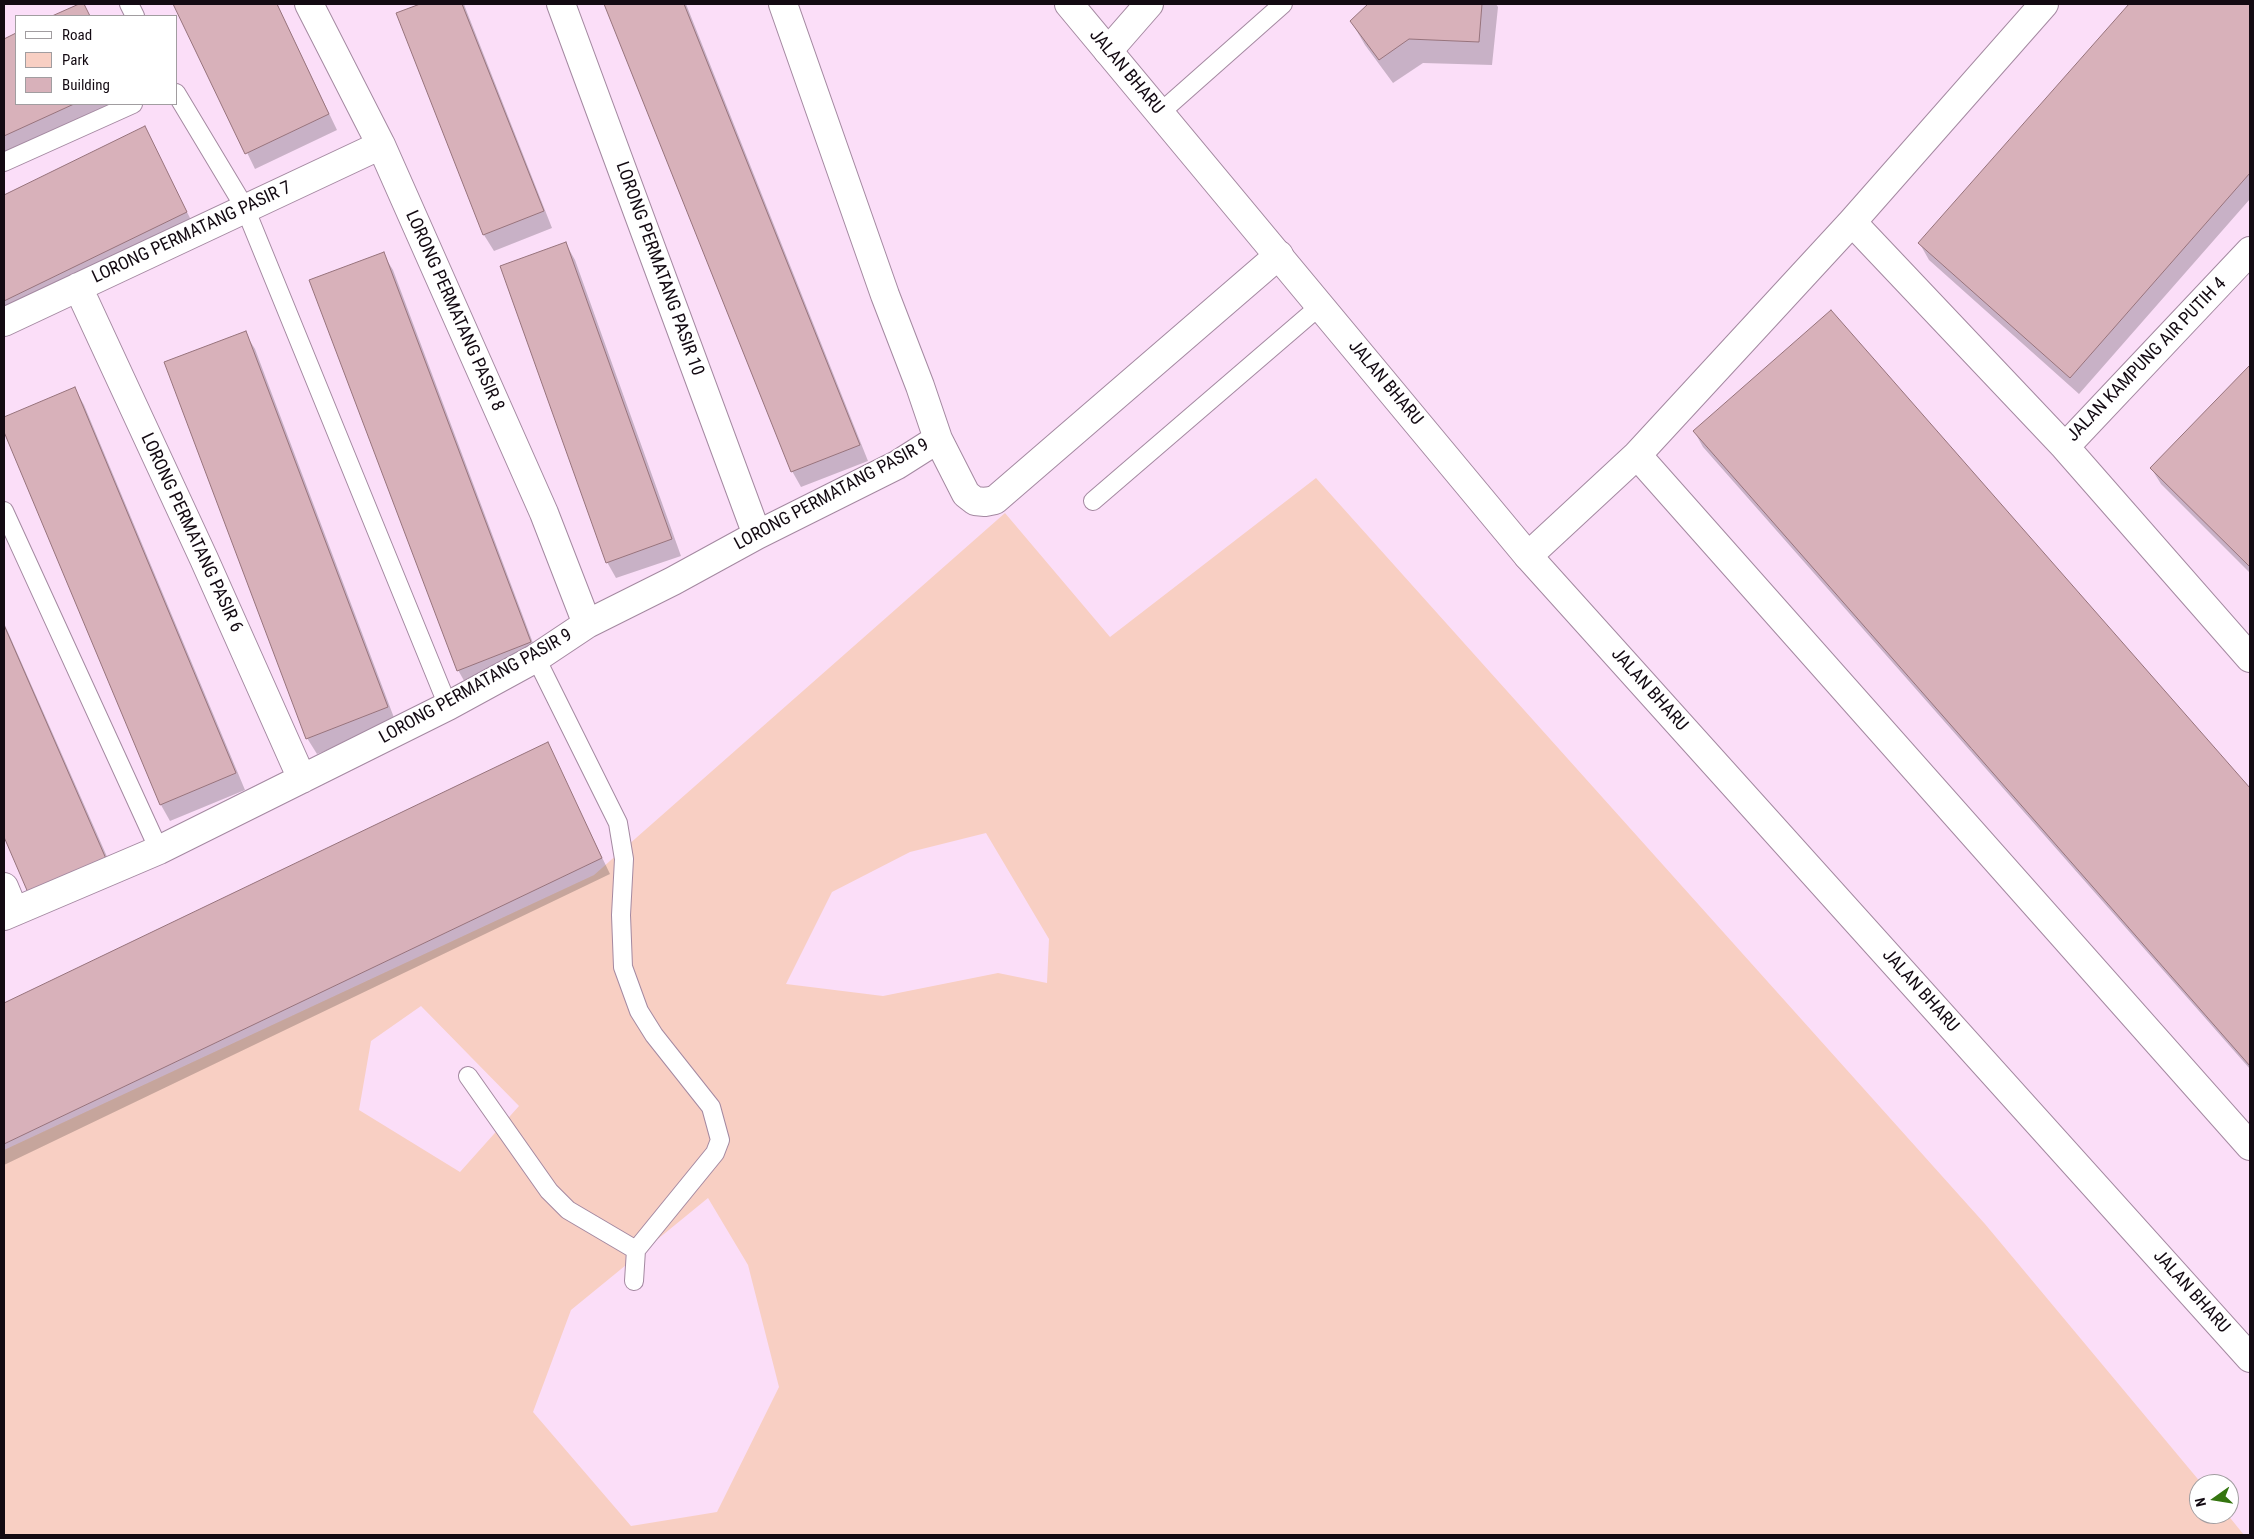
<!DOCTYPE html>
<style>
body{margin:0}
#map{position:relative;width:2254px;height:1539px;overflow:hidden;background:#fbdef8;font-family:"Roboto Condensed",sans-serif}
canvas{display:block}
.frame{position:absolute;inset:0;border:5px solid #130a12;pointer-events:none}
.legend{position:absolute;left:15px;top:15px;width:162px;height:90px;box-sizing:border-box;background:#fff;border:1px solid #a19da0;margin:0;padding:6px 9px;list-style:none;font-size:15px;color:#130a12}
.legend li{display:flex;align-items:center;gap:10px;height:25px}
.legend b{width:25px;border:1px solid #a19da0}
.north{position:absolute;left:2189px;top:1474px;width:50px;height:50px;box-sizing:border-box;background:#fff;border:1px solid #a19da0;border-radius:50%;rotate:257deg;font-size:14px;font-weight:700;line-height:20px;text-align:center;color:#130a12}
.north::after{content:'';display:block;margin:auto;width:18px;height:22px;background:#357510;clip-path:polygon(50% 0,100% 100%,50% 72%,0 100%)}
</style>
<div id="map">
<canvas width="2254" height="1539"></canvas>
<div class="frame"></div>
<ul class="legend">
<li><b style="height:6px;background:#fff"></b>Road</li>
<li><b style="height:14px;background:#f8cfc3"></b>Park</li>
<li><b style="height:14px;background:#d8b1ba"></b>Building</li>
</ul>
<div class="north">N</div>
</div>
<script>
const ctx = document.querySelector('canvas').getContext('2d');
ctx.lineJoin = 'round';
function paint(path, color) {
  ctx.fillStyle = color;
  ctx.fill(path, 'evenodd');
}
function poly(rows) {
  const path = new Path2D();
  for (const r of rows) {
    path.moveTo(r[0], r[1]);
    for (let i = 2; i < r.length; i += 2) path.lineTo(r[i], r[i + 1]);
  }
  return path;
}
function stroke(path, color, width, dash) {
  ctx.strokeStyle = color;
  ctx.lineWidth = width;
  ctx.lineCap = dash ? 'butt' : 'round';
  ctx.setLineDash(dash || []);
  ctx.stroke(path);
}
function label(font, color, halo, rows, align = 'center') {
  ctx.font = font + ' "Roboto Condensed",sans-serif';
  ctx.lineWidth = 4.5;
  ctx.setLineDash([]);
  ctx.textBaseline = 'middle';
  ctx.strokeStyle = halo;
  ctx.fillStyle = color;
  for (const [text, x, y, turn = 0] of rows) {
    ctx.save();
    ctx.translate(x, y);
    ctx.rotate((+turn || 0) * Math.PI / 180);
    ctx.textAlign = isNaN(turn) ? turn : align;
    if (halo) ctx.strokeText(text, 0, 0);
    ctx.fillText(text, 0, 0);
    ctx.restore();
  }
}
paint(poly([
 [1316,478,1985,1224,2202,1484,2199,1484,2199,1514,2227,1514,2244,1535,4,1535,4,1150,594,875,1005,513,1110,637],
 [986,833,1049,939,1047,983,998,973,883,996,786,984,832,892,910,852],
 [421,1006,519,1106,460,1172,359,1110,371,1041],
 [708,1198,748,1265,779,1387,717,1512,631,1526,533,1412,571,1310]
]), '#f8cfc3');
paint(poly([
 [175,4,277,4,337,130,255,169],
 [423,4,464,4,465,7,552,228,494,251,484,235,397,14],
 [606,4,686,4,868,461,801,487,792,471],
 [1369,4,1496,4,1498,7,1492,65,1423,63,1393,83,1365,45,1351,21],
 [2131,4,2250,4,2250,199,2079,394,1929,260,1920,244],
 [16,34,16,104,117,104,4,157,4,40],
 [145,128,195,228,4,321,4,197],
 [566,244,575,260,681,556,616,578,607,562],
 [383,254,393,270,539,659,467,686,458,670],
 [1831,312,2250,790,2250,1069,1703,447,1694,431],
 [245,333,255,349,396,723,317,754,307,738],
 [2250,367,2250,573,2161,484,2151,468],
 [75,389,84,405,245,790,170,821,161,805,4,429,4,419],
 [4,623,116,877,30,895,4,834],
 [547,743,610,874,4,1165,4,1004]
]), '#0003');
const building = poly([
 [79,4,84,4,90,16,52,16,79,4],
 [173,4,277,4,329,114,245,154,173,4],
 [420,4,462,4,544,211,483,235,396,13,420,4],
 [604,4,684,4,860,445,791,472,604,4],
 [1368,4,1482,4,1479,42,1409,39,1379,60,1350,21,1368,4],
 [2129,4,2250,4,2250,173,2070,378,1918,243,2129,4],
 [16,33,16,104,74,104,4,136,4,39,16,33],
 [145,126,187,212,4,301,4,195,145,126],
 [566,242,672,539,606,563,500,266,566,242],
 [384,252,531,642,457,671,309,280,384,252],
 [1831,310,2250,788,2250,1066,1693,431,1831,310],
 [246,331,388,707,306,739,164,362,246,331],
 [2250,365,2250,567,2150,468,2250,365],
 [75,387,236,773,160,805,4,432,4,417,75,387],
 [4,625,107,861,29,895,4,837,4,625],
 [548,742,602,858,4,1144,4,1003,548,742]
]);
paint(building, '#d8b1ba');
stroke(building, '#97737c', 1);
const service = poly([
 [129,4,135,16],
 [176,93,245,208,448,706],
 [1161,112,1283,4],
 [4,162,133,104],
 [1093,501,1321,305],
 [4,511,159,850],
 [536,658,618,823,624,859,621,915,623,967,639,1011,654,1035,711,1107,720,1140,715,1153,636,1250,634,1281],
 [468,1076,549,1191,568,1210,636,1250]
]);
const minor = poly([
 [309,4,381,145,544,513,587,624],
 [561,4,757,535],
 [783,4,885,295,920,386,938,439,966,494,975,501,985,502,995,500,1279,255],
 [1108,51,1149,4],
 [1852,222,2065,447,2250,658],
 [78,287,204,559,302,779],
 [4,322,381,145],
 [2065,447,2250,251],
 [1637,455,2250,1146],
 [1528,556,1637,455,1852,222,2044,4],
 [4,887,14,911],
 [4,916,159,850,448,706,536,658,587,624,673,581,757,535,897,465,938,439]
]);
const secondary = poly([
 [1069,4,1528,556,2250,1358]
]);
stroke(service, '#a489a1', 20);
stroke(minor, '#a489a1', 30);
stroke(secondary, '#a489a1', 30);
stroke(service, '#fff', 18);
stroke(minor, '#fff', 28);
stroke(secondary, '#fff', 28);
label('18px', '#130a12', '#fff', [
 ["JALAN BHARU",1126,72,50],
 ["LORONG PERMATANG PASIR 7",192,233,-25],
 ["LORONG PERMATANG PASIR 10",659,269,70],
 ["LORONG PERMATANG PASIR 8",454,311,66],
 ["JALAN KAMPUNG AIR PUTIH 4",2147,360,-46],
 ["JALAN BHARU",1385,383,50],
 ["LORONG PERMATANG PASIR 9",832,495,-28],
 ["LORONG PERMATANG PASIR 6",191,533,65],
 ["LORONG PERMATANG PASIR 9",476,687,-29],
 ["JALAN BHARU",1649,690,48],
 ["JALAN BHARU",1920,991,48],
 ["JALAN BHARU",2191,1292,48]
]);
</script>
